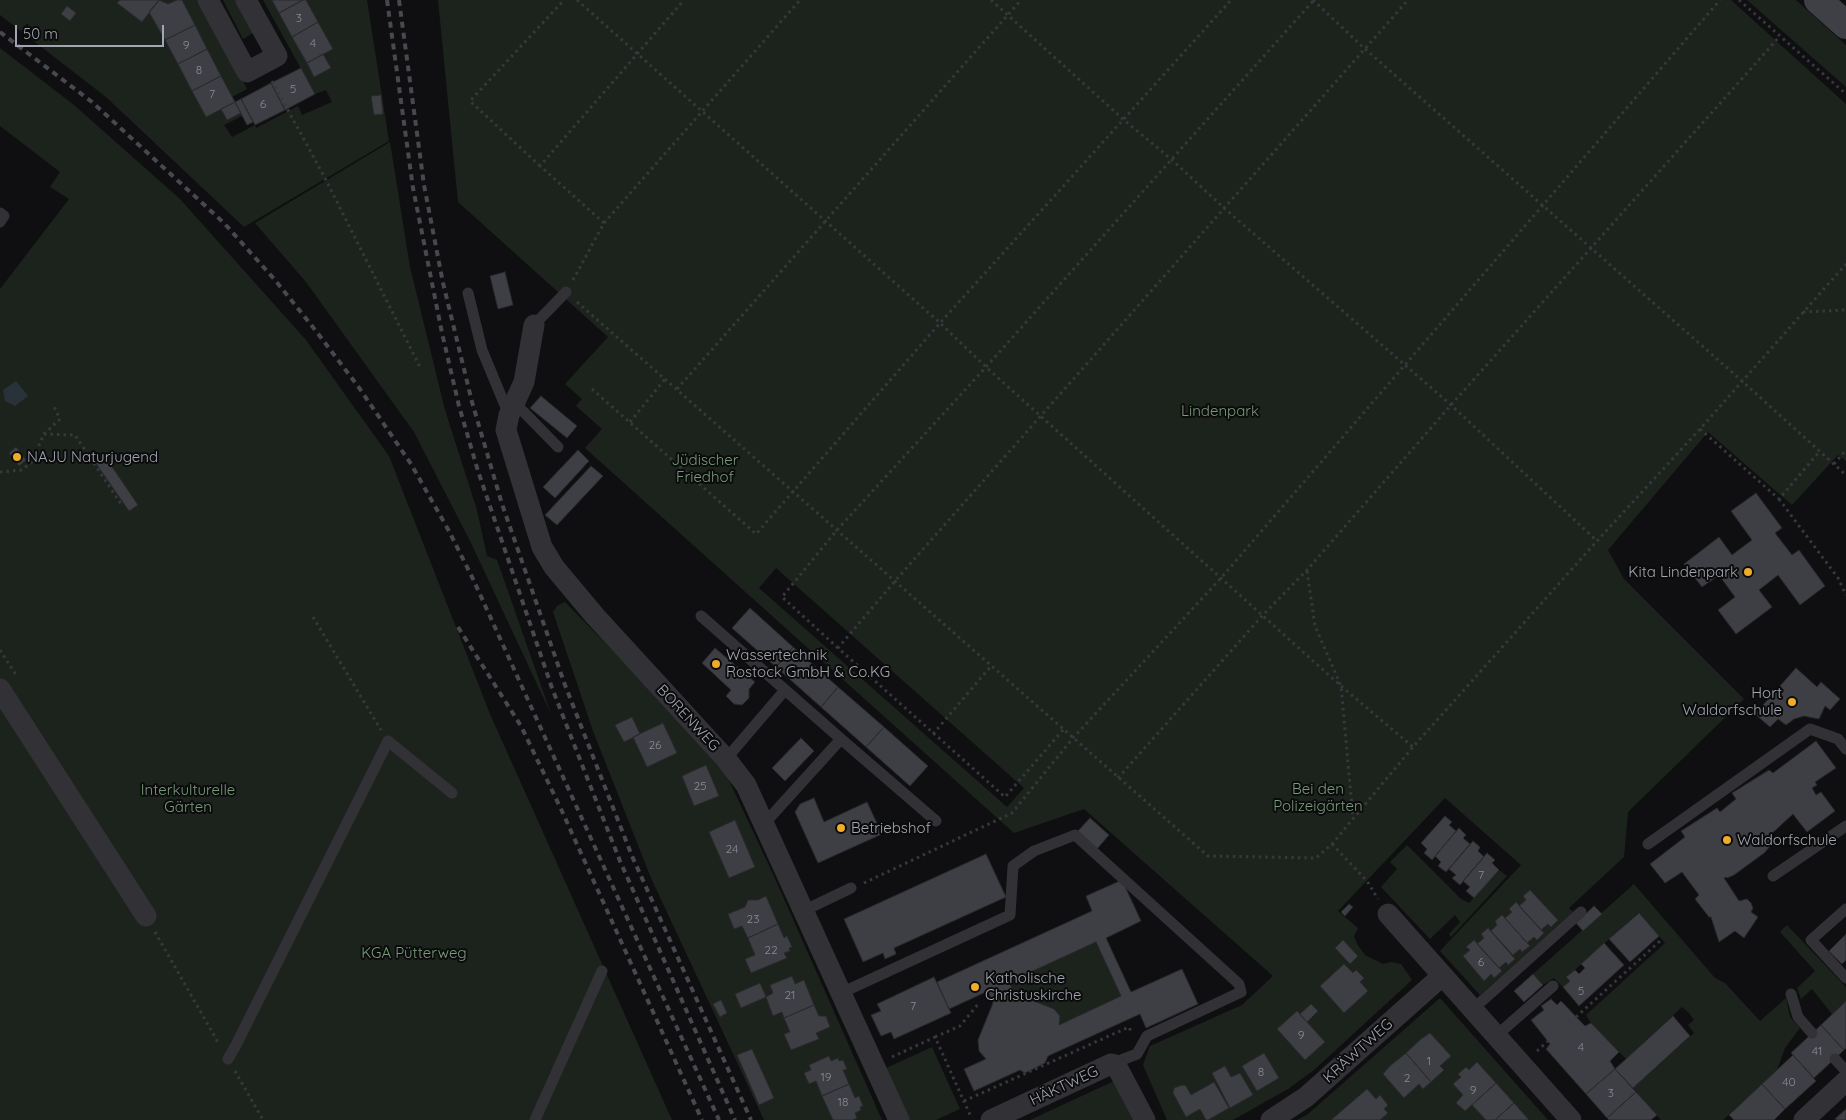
<!DOCTYPE html>
<meta charset="utf-8">
<style>
body{margin:0}
#map{position:relative;width:1846px;height:1120px;overflow:hidden;background:#0f0f11;font-family:Quicksand,sans-serif}
canvas{display:block}
.scale{position:absolute;left:15px;top:25px;width:149px;height:22px;box-sizing:border-box;border:2px solid #a1a6b1;border-top:0;padding-left:6px;font-size:15px;line-height:18px;white-space:nowrap;color:#a1a6b1;-webkit-text-stroke:4px #0b0b0c;paint-order:stroke}
</style>
<div id="map">
<canvas width="1846" height="1120"></canvas>
<div class="scale">50 m</div>
</div>
<script>
const ctx = document.querySelector('canvas').getContext('2d');
ctx.lineJoin = 'round';
function paint(path, color) {
  ctx.fillStyle = color;
  ctx.fill(path, 'evenodd');
}
function poly(rows) {
  const path = new Path2D();
  for (const r of rows) {
    path.moveTo(r[0], r[1]);
    for (let i = 2; i < r.length; i += 2) path.lineTo(r[i], r[i + 1]);
  }
  return path;
}
function stroke(path, color, width, dash) {
  ctx.strokeStyle = color;
  ctx.lineWidth = width;
  ctx.lineCap = dash ? 'butt' : 'round';
  ctx.setLineDash(dash || []);
  ctx.stroke(path);
}
function label(font, color, halo, rows, align = 'center') {
  ctx.font = font + ' Quicksand,sans-serif';
  ctx.lineWidth = 4;
  ctx.setLineDash([]);
  ctx.textBaseline = 'middle';
  ctx.strokeStyle = halo;
  ctx.fillStyle = color;
  for (const [text, x, y, turn = 0] of rows) {
    ctx.save();
    ctx.translate(x, y);
    ctx.rotate((+turn || 0) * Math.PI / 180);
    ctx.textAlign = isNaN(turn) ? turn : align;
    if (halo) ctx.strokeText(text, 0, 0);
    ctx.fillText(text, 0, 0);
    ctx.restore();
  }
}
paint(poly([
 [0,0,201,0,247,89,232,97,242,116,224,125,232,137,255,125,256,128,298,106,302,115,332,102,326,90,315,94,263,0,367,0,389,141,244,227,106,97,0,15],
 [223,0,239,0,255,32,243,39],
 [438,0,1731,0,1846,104,1846,461,1838,455,1792,505,1708,432,1608,550,1624,579,1744,699,1628,812,1624,857,1569,908,1573,912,1480,995,1440,951,1521,865,1445,798,1338,911,1358,928,1354,936,1357,944,1365,955,1383,964,1391,962,1401,964,1412,980,1314,1070,1288,1089,1233,1120,1167,1120,1143,1065,1150,1046,1242,1005,1273,976,1084,809,1014,833,585,448,602,429,576,406,582,399,565,384,608,337,458,202],
 [776,568,1024,788,1007,807,759,588],
 [1747,0,1796,0,1846,45,1846,87],
 [0,48,74,105,180,199,306,340,389,456,490,714,672,1120,0,1120,0,289,69,199,50,187,60,172,0,126],
 [390,142,410,267,445,410,477,510,487,556,497,560,551,714,472,545,414,432,306,282,255,223],
 [565,602,670,709,726,774,773,874,882,1120,764,1120,651,878,593,731,553,612,557,606],
 [1407,845,1461,899,1469,903,1499,870,1507,876,1451,937,1449,934,1460,922,1455,915,1430,939,1381,887,1397,869,1390,862],
 [1634,884,1715,978,1725,983,1760,1021,1786,998,1790,1017,1800,1028,1785,1048,1777,1070,1723,1120,1661,1120,1633,1088,1694,1033,1688,1025,1694,1020,1689,1013,1682,1007,1626,1059,1591,1023,1586,1015,1665,943,1638,913,1567,977,1570,981,1563,987,1554,978,1543,985,1533,974],
 [1787,925,1846,987,1846,1001,1832,1014,1812,989,1801,999,1797,988,1815,971,1780,932],
 [1096,942,1121,996,1059,1025,1060,1016,1054,1009,1014,993,1009,982],
 [1440,998,1548,1120,1297,1120,1308,1114],
 [932,1047,960,1109,936,1120,907,1120,884,1069],
 [1114,1081,1135,1120,1030,1120]
]), '#1c231d');
paint(poly([
 [16,381,28,396,15,406,5,401,3,390]
]), '#293239');
const building = poly([
 [120,0,159,0,142,22,117,3,120,0],
 [159,0,168,4,177,0,182,0,195,25,165,40,149,12,159,0],
 [272,0,303,0,279,13,272,0],
 [303,0,306,0,318,22,292,37,279,13,303,0],
 [67,6,76,13,70,21,61,14,67,6],
 [318,22,333,49,307,63,292,37,318,22],
 [195,25,207,49,178,64,165,40,195,25],
 [207,49,221,76,192,91,178,64,207,49],
 [323,54,331,68,314,77,307,63,323,54],
 [301,68,315,94,285,110,271,83,301,68],
 [221,76,235,102,206,117,192,91,221,76],
 [271,83,285,110,255,125,241,99,271,83],
 [381,95,383,114,374,115,371,96,381,95],
 [241,99,253,122,247,125,235,102,241,99],
 [235,102,241,113,227,120,221,109,235,102],
 [505,272,513,305,498,309,490,276,505,272],
 [541,396,577,426,567,438,530,408,541,396],
 [16,447,26,460,19,466,9,453,16,447],
 [578,450,589,461,555,498,543,487,578,450],
 [104,455,138,505,129,511,95,462,104,455],
 [591,466,603,476,557,525,545,515,591,466],
 [1756,493,1782,528,1775,533,1792,555,1799,550,1825,586,1800,605,1778,575,1759,590,1772,607,1736,634,1718,610,1735,597,1719,575,1702,587,1684,564,1719,537,1732,555,1752,540,1731,511,1756,493],
 [750,608,793,647,776,667,732,628,750,608],
 [793,647,838,687,821,707,776,667,793,647],
 [715,648,755,682,749,689,749,698,742,705,734,704,726,696,731,690,702,663,715,648],
 [1796,668,1817,687,1821,682,1840,699,1830,710,1825,706,1819,719,1804,716,1794,719,1786,725,1778,719,1770,727,1755,714,1796,668],
 [838,687,884,727,866,747,821,707,838,687],
 [632,717,640,734,624,742,615,725,632,717],
 [663,723,677,753,647,767,633,737,663,723],
 [884,727,928,766,910,786,866,747,884,727],
 [801,738,814,751,785,781,772,768,801,738],
 [1816,741,1836,768,1815,782,1817,785,1812,788,1816,795,1821,792,1835,811,1807,832,1793,814,1769,836,1774,842,1764,853,1734,875,1727,878,1726,877,1724,878,1739,901,1747,899,1751,903,1753,908,1751,912,1758,917,1744,938,1735,931,1719,942,1711,917,1709,917,1695,899,1699,895,1682,872,1665,883,1650,864,1685,837,1681,831,1717,808,1720,812,1736,799,1732,793,1769,770,1773,773,1816,741],
 [706,765,719,796,694,806,682,776,706,765],
 [814,798,824,822,867,802,882,834,818,863,795,812,800,804,814,798],
 [1445,816,1452,822,1449,825,1456,831,1432,860,1424,853,1427,849,1421,843,1445,816],
 [1090,818,1109,835,1096,850,1077,832,1090,818],
 [735,820,755,867,729,878,709,832,735,820],
 [1459,828,1466,835,1463,838,1470,844,1446,872,1438,866,1441,862,1435,856,1459,828],
 [1473,841,1480,847,1478,851,1484,857,1460,885,1452,878,1456,875,1449,869,1473,841],
 [1487,853,1495,860,1492,863,1499,870,1474,898,1466,891,1470,887,1463,881,1487,853],
 [986,854,1006,897,894,948,896,954,885,959,883,953,863,962,844,919,986,854],
 [1122,880,1141,921,1106,938,1131,992,1182,969,1198,1004,1146,1028,1140,1014,1048,1056,1045,1063,1025,1073,1020,1070,974,1091,964,1069,986,1059,979,1051,978,1040,993,1003,988,991,949,1009,937,982,1092,911,1086,896,1122,880],
 [1096,942,1121,996,1059,1025,1060,1016,1054,1009,1014,993,1009,982,1096,942],
 [1530,890,1558,920,1551,927,1548,924,1541,930,1519,906,1526,900,1523,896,1530,890],
 [766,896,778,924,748,938,742,926,734,929,728,914,745,907,748,900,758,900,766,896],
 [1516,902,1544,933,1537,940,1534,937,1527,943,1505,918,1512,912,1509,909,1516,902],
 [1349,904,1353,907,1345,916,1341,912,1349,904],
 [1594,906,1602,914,1583,931,1576,923,1594,906],
 [1639,913,1659,936,1630,962,1609,939,1639,913],
 [1502,915,1530,946,1522,952,1520,949,1513,955,1491,931,1497,925,1495,921,1502,915],
 [778,924,784,938,787,936,792,947,789,948,790,951,784,953,787,958,751,973,745,959,755,955,748,938,778,924],
 [1488,928,1515,959,1508,965,1506,962,1499,968,1477,944,1484,938,1481,934,1488,928],
 [1846,934,1846,960,1842,964,1829,951,1846,934],
 [1343,940,1358,956,1350,964,1335,948,1343,940],
 [1474,940,1502,971,1494,978,1491,974,1484,981,1463,956,1470,950,1466,947,1474,940],
 [1604,943,1624,965,1579,1006,1563,987,1570,981,1566,977,1575,970,1579,974,1585,968,1581,964,1604,943],
 [1344,964,1353,973,1356,970,1364,978,1360,982,1368,991,1344,1013,1320,986,1344,964],
 [1533,974,1543,985,1524,1002,1514,991,1533,974],
 [792,976,795,984,804,980,814,1005,784,1018,782,1012,773,1016,766,997,773,993,770,985,792,976],
 [934,977,951,1013,894,1039,891,1032,881,1036,871,1015,881,1011,877,1004,934,977],
 [760,983,766,997,741,1008,735,994,760,983],
 [1551,999,1557,1005,1561,1001,1585,1026,1591,1023,1619,1052,1610,1061,1615,1069,1586,1094,1546,1049,1550,1044,1531,1020,1544,1010,1541,1006,1551,999],
 [721,1000,727,1013,720,1017,713,1004,721,1000],
 [1846,1001,1846,1048,1844,1050,1821,1025,1846,1001],
 [1311,1004,1318,1011,1307,1022,1300,1014,1311,1004],
 [814,1005,819,1016,826,1016,830,1027,816,1033,819,1039,791,1050,784,1034,790,1032,784,1018,814,1005],
 [1297,1011,1325,1042,1305,1060,1277,1029,1297,1011],
 [1673,1016,1690,1036,1633,1088,1615,1069,1673,1016],
 [1821,1025,1844,1050,1814,1078,1791,1053,1821,1025],
 [1430,1033,1451,1056,1440,1066,1444,1070,1431,1082,1406,1053,1421,1039,1430,1033],
 [752,1049,774,1098,759,1105,737,1055,752,1049],
 [1264,1053,1279,1078,1257,1091,1242,1066,1264,1053],
 [1406,1053,1431,1082,1423,1089,1419,1084,1404,1098,1383,1074,1390,1066,1406,1053],
 [1793,1055,1816,1081,1785,1109,1762,1084,1793,1055],
 [829,1056,831,1061,838,1058,839,1061,843,1060,847,1069,843,1070,849,1084,822,1096,816,1081,809,1084,804,1073,811,1070,809,1065,829,1056],
 [1477,1062,1496,1083,1465,1111,1456,1103,1463,1095,1453,1084,1461,1077,1458,1074,1466,1067,1469,1070,1477,1062],
 [1225,1066,1231,1077,1240,1073,1253,1095,1230,1108,1212,1073,1225,1066],
 [1615,1069,1636,1092,1607,1118,1586,1094,1615,1069],
 [1214,1082,1229,1108,1208,1120,1206,1120,1200,1109,1186,1117,1173,1093,1174,1088,1182,1085,1186,1086,1191,1095,1214,1082],
 [1496,1083,1514,1103,1495,1120,1486,1120,1472,1105,1496,1083],
 [849,1084,855,1098,859,1096,863,1106,860,1107,861,1110,855,1113,857,1118,853,1120,833,1120,822,1096,849,1084],
 [1762,1084,1785,1109,1774,1120,1734,1120,1729,1115,1762,1084],
 [1367,1089,1376,1099,1380,1095,1388,1105,1384,1109,1388,1113,1380,1120,1331,1120,1367,1089],
 [1636,1092,1657,1115,1651,1120,1609,1120,1607,1118,1636,1092],
 [1514,1103,1529,1120,1495,1120,1514,1103],
 [1846,1109,1846,1120,1837,1120,1835,1119,1846,1109]
]);
paint(building, '#3e3f44');
stroke(building, '#2a292d', 1);
stroke(poly([
 [577,0,940,323,986,367,1341,686,1413,747],
 [991,0,1124,120,1171,159,1224,208,1451,405,1597,541],
 [1313,0,1364,48,1742,381,1846,475],
 [1739,0,1846,94],
 [272,81,325,178,421,369],
 [540,166,470,101,564,0],
 [604,223,540,166,684,0],
 [573,280,604,223,800,0],
 [577,302,1208,856,1316,858,1332,844,1413,747,1597,541,1700,429,1846,264],
 [1803,312,1846,310],
 [592,389,756,534,940,323,1231,0],
 [677,389,1021,0],
 [630,422,665,379],
 [1700,429,1779,499,1819,452],
 [44,434,75,435,121,504],
 [1834,464,1846,450],
 [0,472,21,470,31,463,44,434,60,419,54,407],
 [1779,499,1838,578,1846,595],
 [1307,571,1315,626,1341,686,1353,818],
 [313,617,381,730],
 [838,648,782,597,837,530,986,367,1314,0],
 [0,650,16,675],
 [1063,730,1005,797,838,648,895,581,1408,0],
 [933,734,991,666],
 [1118,778,1263,615,1307,570,1451,405,1780,36],
 [1332,844,1367,881,1378,899],
 [864,883,1012,813,1073,738,1221,578,1720,0],
 [155,932,219,1044],
 [1576,1017,1660,941],
 [935,1037,960,1026,979,1003],
 [1537,1051,1548,1041],
 [892,1057,935,1037,971,1117],
 [235,1071,263,1120],
 [964,1101,1129,1027,1132,1034]
]), '#37383d', 3, [2.5, 4]);
stroke(poly([
 [0,213,4,216,0,222],
 [468,293,482,350,509,415],
 [534,325,566,292],
 [514,402,558,447],
 [701,616,841,739,764,824],
 [841,739,936,821],
 [726,759,785,690],
 [1648,844,1810,729,1838,739,1846,749],
 [1773,876,1846,826],
 [1846,909,1811,940,1846,978],
 [803,911,851,888],
 [841,993,1010,915,1013,866,1034,851,1075,835,1239,984,1241,992,1147,1036,1137,1054,1111,1064],
 [1791,994,1798,1017,1812,1033],
 [1472,1010,1581,912],
 [1496,1036,1553,986],
 [228,1059,236,1045,388,741,452,793],
 [1835,1059,1846,1071],
 [535,1120,602,971]
]), '#313136', 11);
stroke(poly([
 [208,0,247,72,277,56,246,0],
 [534,325,524,382,509,415,506,430,542,547,554,567,595,616,726,759,746,785,899,1120],
 [0,689,146,916],
 [1388,914,1571,1120],
 [991,1120,1111,1064,1115,1065,1118,1069,1145,1120],
 [1271,1120,1306,1097,1442,976],
 [1804,1120,1846,1081]
]), '#313136', 21);
stroke(poly([
 [1818,0,1846,25]
]), '#3f4046', 28);
stroke(poly([
 [387,0,413,188,442,333,459,406,478,471,552,688,586,775,620,861,735,1120],
 [399,0,424,185,443,283,472,402,502,504,565,685,632,856,751,1120],
 [0,32,92,102,224,223,275,280,316,331,360,389,411,464,449,531,473,579,719,1120],
 [458,627,521,726,561,809,702,1120]
]), '#48494f', 4, [6, 5]);
for (const [x, y, r, color] of [
 [17,457,5,"#edad2b"],
 [1748,572,5,"#edad2b"],
 [716,664,5,"#edad2b"],
 [1792,702,5,"#edad2b"],
 [841,828,5,"#edad2b"],
 [1727,840,5,"#edad2b"],
 [975,987,5,"#edad2b"]
]) {
  const dot = new Path2D();
  dot.arc(x, y, r, 0, 2 * Math.PI);
  ctx.fillStyle = color;
  ctx.fill(dot);
  stroke(dot, '#0b0b0c', 2);
}
label('12px', '#888c96', null, [
 ["3",299,18],
 ["4",313,43],
 ["9",186,45],
 ["8",199,70],
 ["5",293,89],
 ["7",212,94],
 ["6",263,104],
 ["26",655,745],
 ["25",700,786],
 ["24",732,849],
 ["7",1481,875],
 ["23",753,919],
 ["22",771,950],
 ["6",1481,962],
 ["5",1581,991],
 ["21",790,995],
 ["7",913,1006],
 ["9",1301,1035],
 ["4",1581,1047],
 ["41",1817,1051],
 ["1",1429,1061],
 ["8",1261,1072],
 ["19",826,1077],
 ["2",1407,1078],
 ["40",1789,1082],
 ["9",1473,1090],
 ["3",1611,1093],
 ["18",843,1102]
]);
label('15px', '#789c7a', '#0b0b0c', [
 ["Lindenpark",1220,411],
 ["Jüdischer",705,460],
 ["Friedhof",705,477],
 ["Bei den",1318,789],
 ["Polizeigärten",1318,806],
 ["Interkulturelle",188,790],
 ["Gärten",188,807],
 ["KGA Pütterweg",414,953]
]);
label('15px', '#a1a6b1', '#0b0b0c', [
 ["NAJU Naturjugend",27,457],
 ["Kita Lindenpark",1738,572,"right"],
 ["Wassertechnik",726,655],
 ["Rostock GmbH & Co.KG",726,672],
 ["Hort",1782,693,"right"],
 ["Waldorfschule",1782,710,"right"],
 ["Betriebshof",851,828],
 ["Waldorfschule",1737,840],
 ["Katholische",985,978],
 ["Christuskirche",985,995]
], 'left');
label('15px', '#a1a6b1', '#0b0b0c', [
 ["BORENWEG",688,718,47],
 ["KRÄWTWEG",1358,1051,-42],
 ["HÄKTWEG",1064,1086,-25]
]);
</script>
